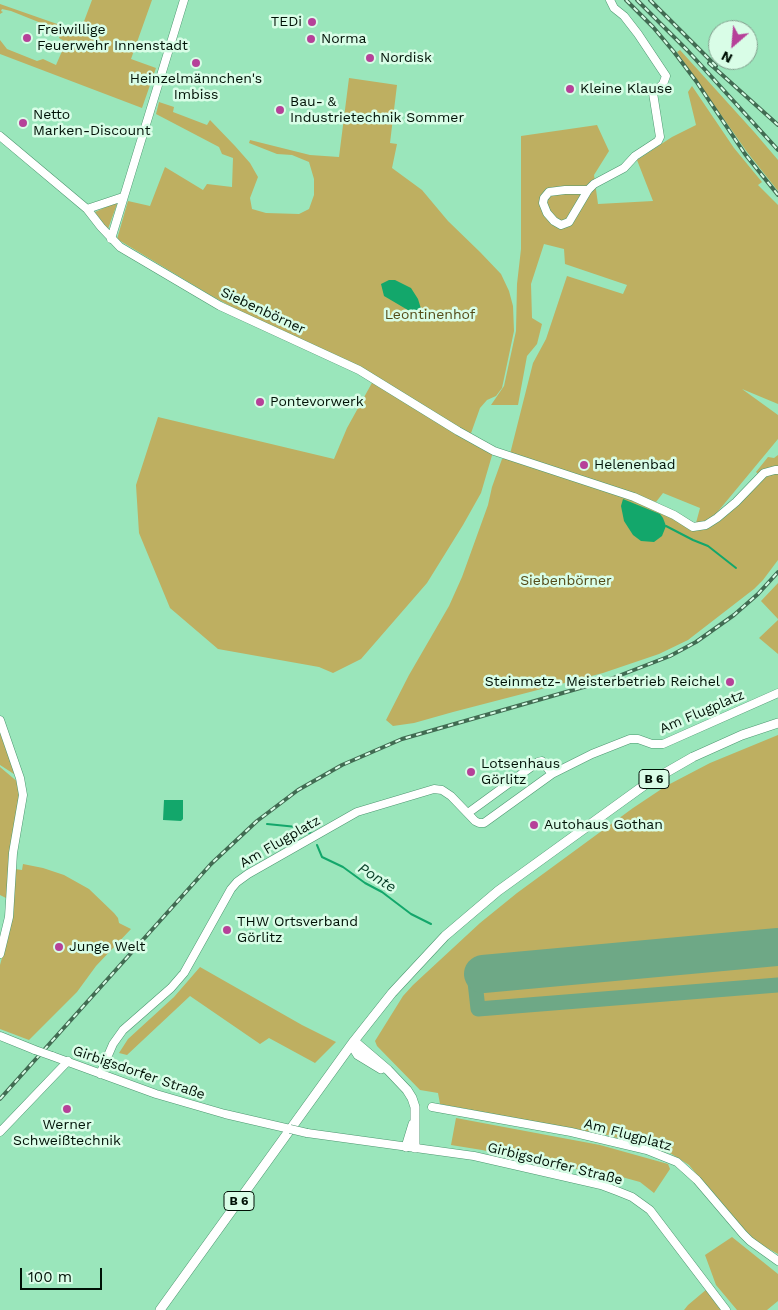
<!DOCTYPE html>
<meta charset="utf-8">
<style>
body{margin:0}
#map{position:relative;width:778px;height:1310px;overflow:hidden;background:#9ae6bb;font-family:"Work Sans",sans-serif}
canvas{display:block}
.north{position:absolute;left:708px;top:20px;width:50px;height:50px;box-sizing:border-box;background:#d9fde7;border:1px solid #829f8d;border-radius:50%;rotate:207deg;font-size:14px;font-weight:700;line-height:20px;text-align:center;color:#001106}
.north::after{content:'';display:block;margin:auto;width:18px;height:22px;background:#b64199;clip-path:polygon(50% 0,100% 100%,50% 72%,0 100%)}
.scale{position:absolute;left:20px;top:1268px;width:82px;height:22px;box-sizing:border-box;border:2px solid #001106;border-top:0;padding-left:6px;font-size:15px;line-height:18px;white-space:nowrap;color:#001106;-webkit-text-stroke:4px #d9fde7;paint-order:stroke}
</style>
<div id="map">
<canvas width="778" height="1310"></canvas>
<div class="north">N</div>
<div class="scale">100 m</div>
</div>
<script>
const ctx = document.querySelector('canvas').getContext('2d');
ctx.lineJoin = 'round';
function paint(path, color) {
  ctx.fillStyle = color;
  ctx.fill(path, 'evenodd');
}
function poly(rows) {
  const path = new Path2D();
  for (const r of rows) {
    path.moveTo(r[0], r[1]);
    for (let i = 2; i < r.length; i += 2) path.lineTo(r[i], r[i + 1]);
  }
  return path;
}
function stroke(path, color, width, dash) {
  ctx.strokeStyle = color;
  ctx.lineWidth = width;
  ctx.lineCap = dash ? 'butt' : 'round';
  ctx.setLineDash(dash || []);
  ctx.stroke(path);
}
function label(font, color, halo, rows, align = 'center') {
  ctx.font = font + ' "Work Sans",sans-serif';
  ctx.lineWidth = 5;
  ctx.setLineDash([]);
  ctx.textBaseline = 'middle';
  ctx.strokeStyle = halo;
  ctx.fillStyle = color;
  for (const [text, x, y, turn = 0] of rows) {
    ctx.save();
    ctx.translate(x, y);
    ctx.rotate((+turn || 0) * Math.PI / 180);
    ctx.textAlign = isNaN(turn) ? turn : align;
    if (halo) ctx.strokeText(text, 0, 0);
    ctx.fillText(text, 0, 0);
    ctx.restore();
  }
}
paint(poly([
 [92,0,152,0,131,59,156,68,142,108,0,54,0,40,7,49,37,61,43,59,56,65,66,42,59,38,61,31,11,11,2,9,1,11,3,12,0,14,0,4,80,32],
 [680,50,755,133,778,160,778,191,747,152,677,52],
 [349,78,397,85,390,143,397,144,392,168,422,190,448,221,480,252,501,274,509,291,513,306,514,331,502,388,496,396,487,400,480,408,470,436,367,371,247,315,210,295,117,239,128,201,150,206,165,167,203,190,207,184,232,187,233,158,222,154,219,147,156,114,159,102,174,107,173,112,207,125,210,120,235,146,250,163,258,177,250,198,252,209,266,213,299,214,309,209,314,195,314,179,309,162,292,155,277,154,249,143,250,140,310,155,339,157],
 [692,86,734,148,762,182,758,185,778,205,778,404,742,389,778,415,778,439,715,515,706,521,696,523,700,508,663,493,656,502,510,454,533,363,546,339,567,276,623,294,627,285,565,264,564,249,544,244,531,284,532,318,542,324,537,344,527,356,518,405,491,405,504,386,516,331,517,284,521,249,521,136,597,125,609,151,594,175,598,204,653,201,637,160,672,137,696,125,688,92],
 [115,203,117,204,108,229,107,229,95,212],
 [373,381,493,452,481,493,463,525,427,583,361,659,333,673,319,667,218,649,170,608,139,533,136,485,158,417,334,459,347,428],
 [778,455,778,467,768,468,758,474,756,472,768,457,774,458],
 [502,459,507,459,604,489,654,508,693,529,708,526,764,473,778,471,778,560,763,580,754,589,688,640,659,654,603,673,453,712,414,723,393,726,386,720,409,675,449,606,462,577,488,505,492,487],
 [778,583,778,619,761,601],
 [778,620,778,654,759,638],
 [0,723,17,776,0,765],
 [778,735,778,1254,760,1244,740,1227,689,1165,670,1153,607,1135,440,1104,438,1093,420,1090,377,1046,375,1041,403,996,413,985,480,923,517,893,633,808,666,786,710,763],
 [0,767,19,783,20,797,10,900,0,895],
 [23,864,43,868,64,875,89,889,114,913,118,918,119,923,131,929,96,966,77,992,29,1040,0,1029,0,965,13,917,15,869,22,870],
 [200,967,302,1025,336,1042,315,1063,269,1038,260,1044,190,996,127,1055,119,1053,128,1039,174,997],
 [456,1118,600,1145,668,1164,670,1169,654,1193,640,1182,600,1171,588,1171,544,1163,541,1163,482,1150,451,1145],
 [732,1237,778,1274,778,1301,767,1310,737,1310,716,1285,705,1255],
 [707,1289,722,1310,684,1310,688,1305]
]), '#beaf61');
paint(poly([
 [389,280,395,280,411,288,418,299,422,312,418,316,384,296,381,284],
 [623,499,660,514,663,518,666,526,662,536,654,542,641,541,633,535,624,521,621,506],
 [164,800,183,800,183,819,181,821,163,820]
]), '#13a76b');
stroke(poly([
 [666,526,693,540,708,546,736,568],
 [267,824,297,827,312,834],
 [317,845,322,857,343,867,365,883,382,892,411,914,431,924]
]), '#13a76b', 2);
stroke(poly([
 [483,974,475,982,478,1009,778,985]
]), '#6ea886', 15);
stroke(poly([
 [483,974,778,947]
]), '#6ea886', 38);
const minor = poly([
 [0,136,87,209,101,227,120,247,220,306,359,370,458,431,494,451,634,497,674,515,693,527,706,525,717,518,736,502,764,473,775,470,778,470],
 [588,190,565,190,549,192,544,198,543,203,547,213,554,221,561,225,569,222,588,190,594,184,624,168,635,156,658,141,660,137,653,93,663,84,666,76,638,34,624,16,614,8,610,0],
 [87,209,123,197],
 [111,239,184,0],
 [0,720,20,778,23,795,13,853,9,917,0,954],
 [468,813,538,762,542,761,552,774],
 [0,1036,35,1050],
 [52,1056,156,1094,225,1114,290,1129],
 [100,1074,113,1044,123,1030,171,988,184,973,231,889,237,882,248,874,357,812,434,789,442,790,451,796,475,821,479,823,484,823,552,774,592,754,630,739,638,739,652,744,663,744,778,693],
 [432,1107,571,1132,647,1150,677,1162,697,1180,743,1234,750,1241,778,1261],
 [0,1132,68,1061],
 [307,1133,474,1156,601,1185,617,1191,632,1197,650,1210,726,1310]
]);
const major = poly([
 [354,1041,388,1070,407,1090,412,1098,415,1107,415,1148],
 [354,1041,353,1047,358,1055,381,1069],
 [406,1147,413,1124],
 [160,1310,354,1041,392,993,445,936,498,891,646,784,693,757,742,735,778,723]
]);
stroke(minor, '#4d9770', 9);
stroke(major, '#4d9770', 10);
stroke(minor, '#fff', 8);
stroke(major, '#fff', 9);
const rail = poly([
 [626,0,653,27,674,52,696,81,745,154,778,195],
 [637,0,688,51,778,150],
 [650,0,716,66],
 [709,63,778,125],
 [0,1099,211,864,257,821,298,790,342,765,402,739,608,680,670,656,696,642,734,615,758,594,778,572]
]);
stroke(rail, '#416b52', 4);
stroke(rail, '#d9fde7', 2, [5.5]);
const minorBridge = poly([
 [35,1050,52,1056],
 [290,1129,307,1133]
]);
stroke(minorBridge, '#4d9770', 9, []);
stroke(minorBridge, '#fff', 8);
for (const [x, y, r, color] of [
 [312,22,5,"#b64199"],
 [27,38,5,"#b64199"],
 [311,39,5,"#b64199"],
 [370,58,5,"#b64199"],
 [196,63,5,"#b64199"],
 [570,89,5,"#b64199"],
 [280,110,5,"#b64199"],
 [23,123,5,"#b64199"],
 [260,402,5,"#b64199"],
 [584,465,5,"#b64199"],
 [730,682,5,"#b64199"],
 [471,772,5,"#b64199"],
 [534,825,5,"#b64199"],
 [227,930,5,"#b64199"],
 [59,947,5,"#b64199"],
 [67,1109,5,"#b64199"]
]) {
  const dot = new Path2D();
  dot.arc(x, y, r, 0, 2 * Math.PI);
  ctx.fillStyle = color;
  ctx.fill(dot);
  stroke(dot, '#d9fde7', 2);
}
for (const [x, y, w] of [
 [654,779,30],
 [239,1201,30]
]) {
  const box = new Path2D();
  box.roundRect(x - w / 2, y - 9.5, w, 19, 4);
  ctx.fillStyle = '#d9fde7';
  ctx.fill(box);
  stroke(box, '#001106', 1);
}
label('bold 12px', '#001106', null, [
 ["B 6",654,779],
 ["B 6",239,1201]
]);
label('14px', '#001106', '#d9fde7', [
 ["TEDi",302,22,"right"],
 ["Freiwillige",37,30],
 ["Feuerwehr Innenstadt",37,46],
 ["Norma",321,39],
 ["Nordisk",380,58],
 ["Heinzelmännchen's",196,79,"center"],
 ["Imbiss",196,95,"center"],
 ["Kleine Klause",580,89],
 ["Bau- &",290,102],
 ["Industrietechnik Sommer",290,118],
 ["Netto",33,115],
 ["Marken-Discount",33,131],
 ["Pontevorwerk",270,402],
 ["Helenenbad",594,465],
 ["Steinmetz- Meisterbetrieb Reichel",720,682,"right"],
 ["Lotsenhaus",481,764],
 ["Görlitz",481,780],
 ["Autohaus Gothan",544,825],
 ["THW Ortsverband",237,922],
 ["Görlitz",237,938],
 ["Junge Welt",69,947],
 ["Werner",67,1125,"center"],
 ["Schweißtechnik",67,1141,"center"]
], 'left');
label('14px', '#001106', '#d9fde7', [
 ["Siebenbörner",263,311,25],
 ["Am Flugplatz",702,712,-23],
 ["Am Flugplatz",280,842,-30],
 ["Girbigsdorfer Straße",139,1073,19],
 ["Am Flugplatz",628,1135,15],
 ["Girbigsdorfer Straße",555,1164,14]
]);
label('14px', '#544b18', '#d9fde7', [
 ["Leontinenhof",430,315],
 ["Siebenbörner",566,581]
]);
label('italic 15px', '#063e26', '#d9fde7', [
 ["Ponte",377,878,32]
]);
</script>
